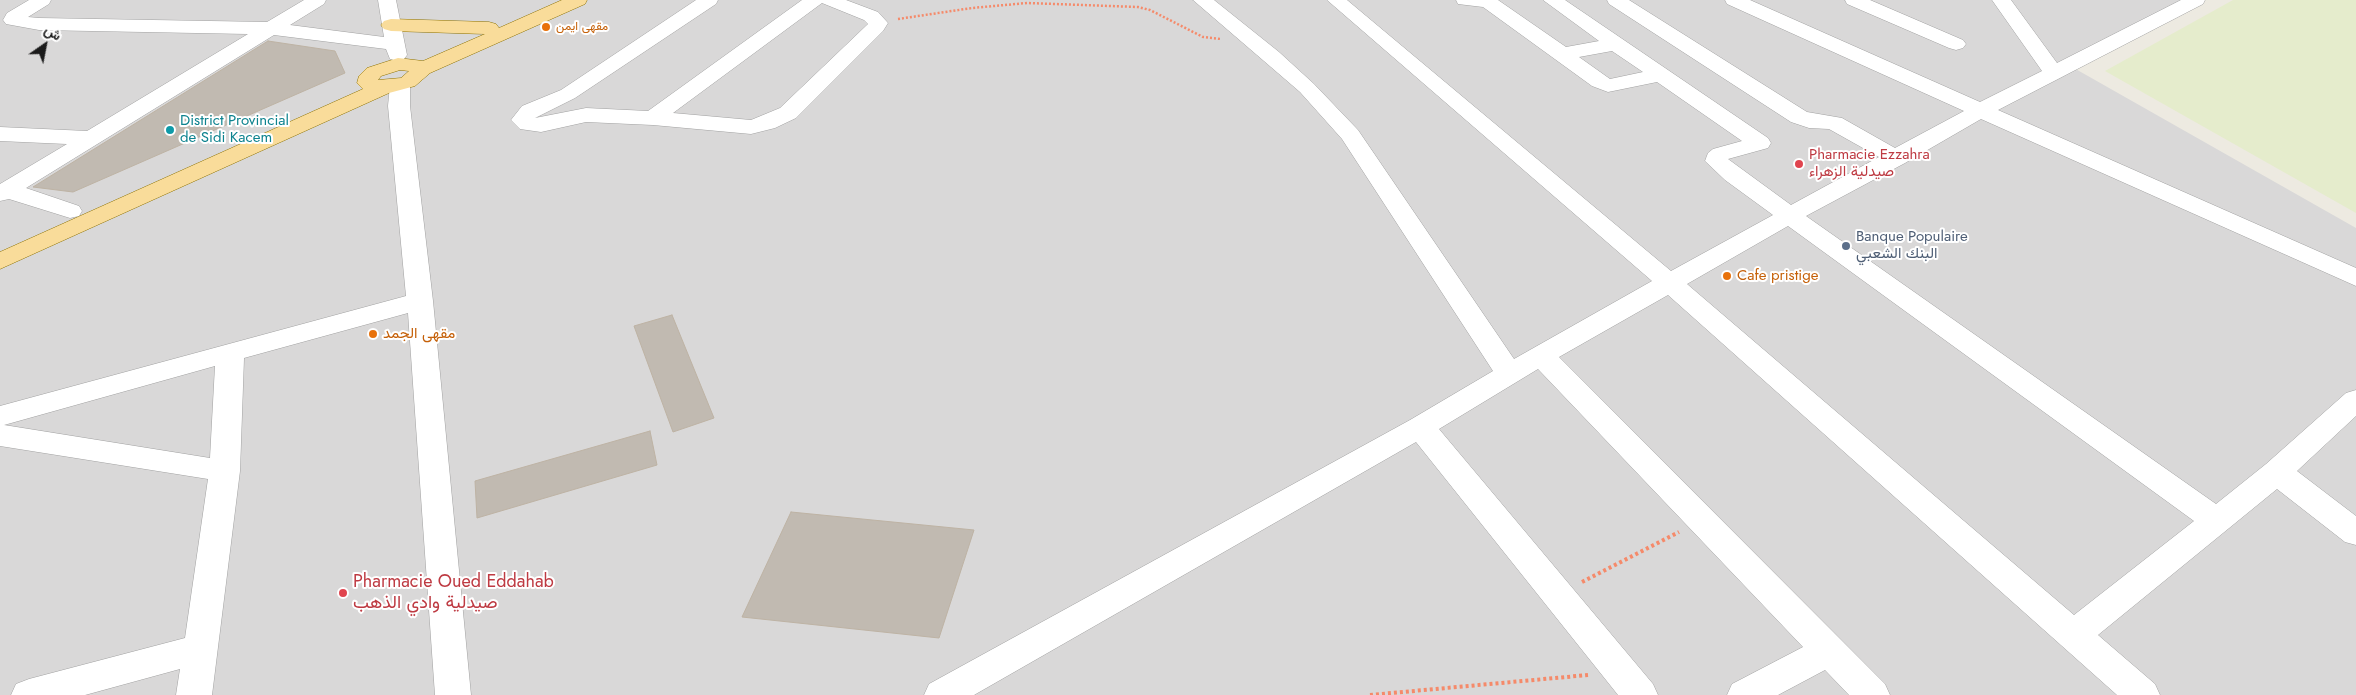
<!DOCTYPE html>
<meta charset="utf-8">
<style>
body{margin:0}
#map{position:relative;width:2356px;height:695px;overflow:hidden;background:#edeae1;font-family:Jost,Vazirmatn,sans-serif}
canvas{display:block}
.north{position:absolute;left:20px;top:20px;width:50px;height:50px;-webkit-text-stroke:4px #fff;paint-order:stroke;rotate:33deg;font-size:14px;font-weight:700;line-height:20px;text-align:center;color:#1b1b1b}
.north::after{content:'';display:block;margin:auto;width:18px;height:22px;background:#1b1b1b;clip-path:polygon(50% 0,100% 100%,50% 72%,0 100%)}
</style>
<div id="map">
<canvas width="2356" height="695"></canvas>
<div class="north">ش</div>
</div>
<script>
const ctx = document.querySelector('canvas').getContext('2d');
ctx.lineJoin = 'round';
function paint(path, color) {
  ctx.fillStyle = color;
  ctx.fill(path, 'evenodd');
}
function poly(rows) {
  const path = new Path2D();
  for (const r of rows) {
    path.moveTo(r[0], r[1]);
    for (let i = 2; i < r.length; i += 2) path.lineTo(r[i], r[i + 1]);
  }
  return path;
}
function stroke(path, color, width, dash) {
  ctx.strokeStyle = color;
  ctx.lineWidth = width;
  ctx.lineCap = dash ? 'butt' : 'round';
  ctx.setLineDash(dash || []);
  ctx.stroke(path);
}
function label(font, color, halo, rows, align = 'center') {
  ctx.font = font + ' Jost,Vazirmatn,sans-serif';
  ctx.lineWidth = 4;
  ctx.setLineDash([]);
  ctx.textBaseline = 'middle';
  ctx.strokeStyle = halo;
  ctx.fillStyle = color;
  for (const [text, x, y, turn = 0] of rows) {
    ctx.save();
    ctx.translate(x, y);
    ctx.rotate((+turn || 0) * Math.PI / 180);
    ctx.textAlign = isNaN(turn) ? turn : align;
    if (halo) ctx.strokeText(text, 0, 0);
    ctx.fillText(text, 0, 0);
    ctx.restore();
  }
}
paint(poly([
 [0,0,2185,0,2065,63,2356,228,2356,695,0,695]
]), '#d9d8d8');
paint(poly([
 [2233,0,2356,0,2356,213,2105,71]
]), '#e5eccc');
const building = poly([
 [268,41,335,51,345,73,73,192,33,187,268,41],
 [672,315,714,418,673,432,634,326,672,315],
 [650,431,657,465,477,518,475,481,650,431],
 [791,512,974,530,939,638,742,617,791,512]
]);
paint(building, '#c1bab1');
stroke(building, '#beb3a4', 1);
const minor = poly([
 [29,0,51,0,49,4,28,17,39,18,267,22,304,0,326,0,324,4,290,25,384,37,378,0,396,0,407,55,404,59,397,61,390,59,386,49,274,35,26,188,79,206,82,211,79,216,70,218,9,199,0,201,0,184,67,144,0,141,0,127,87,131,248,34,39,30,6,24,3,20,7,13,29,0],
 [696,0,718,0,716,4,575,98,535,118,586,108,648,111,802,0,846,0,878,12,888,23,883,31,796,118,775,128,751,134,653,125,586,122,541,132,520,129,511,120,522,106,561,90,696,0],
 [822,3,864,20,868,24,780,108,751,120,673,113,822,3],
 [1193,0,1214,0,1279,52,1314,84,1358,130,1514,359,1652,281,1327,0,1347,0,1671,271,1773,215,1725,180,1705,161,1708,153,1713,149,1742,141,1657,82,1608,92,1592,86,1483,7,1458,4,1456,0,1498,0,1566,47,1599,41,1543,0,1565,0,1768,138,1771,143,1768,148,1728,159,1791,205,1879,157,1829,129,1809,128,1791,122,1609,4,1607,0,1629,0,1807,112,1842,118,1895,148,1964,111,1727,4,1725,0,1750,0,1980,102,2042,71,1992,0,2011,0,2057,63,2181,0,2205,0,2203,4,1998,110,2356,268,2356,286,1981,119,1905,163,1806,216,2216,504,2266,464,2346,393,2356,390,2356,416,2297,471,2356,516,2356,545,2345,542,2277,489,2098,635,2155,684,2160,695,2117,695,1668,295,1559,357,1885,684,1890,695,1849,695,1825,670,1778,695,1727,695,1732,684,1803,647,1538,369,1439,429,1653,684,1658,695,1618,695,1416,442,974,695,924,695,929,684,1410,420,1493,371,1342,139,1300,92,1193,0],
 [1612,51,1643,72,1610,79,1579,57,1612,51],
 [1788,226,2194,521,2074,615,1687,284,1788,226],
 [1845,0,1870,0,1963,40,1966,44,1963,48,1956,50,1949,48,1847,4,1845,0],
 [400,79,407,81,410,85,410,106,433,301,471,695,435,695,408,313,244,358,240,471,212,695,176,695,180,669,85,695,11,695,16,684,29,679,185,638,208,479,0,446,0,406,406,296,388,106,390,85,393,81,400,79],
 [215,366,210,458,4,425,215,366]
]);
const major = poly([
 [562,0,587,0,585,4,430,73,415,86,389,93,0,269,0,252,363,89,357,83,359,76,367,68,398,58,423,61,485,34,391,31,384,29,381,25,384,21,391,19,489,22,496,24,499,28,562,0],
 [400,70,409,71,401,78,378,80,381,76,400,70]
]);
stroke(minor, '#a2a2a2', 1);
stroke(major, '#8e7304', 1);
stroke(poly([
 [898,19,972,8,1027,3,1138,7,1150,10,1203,37,1221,39]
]), '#f58a6a', 2.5, [2, 2]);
stroke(poly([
 [1582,582,1679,532],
 [1370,695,1588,675]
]), '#f58a6a', 4, [3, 3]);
paint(minor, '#fff');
paint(major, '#f9dc9a');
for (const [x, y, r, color] of [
 [546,27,5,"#e8710a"],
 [170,130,5,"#0f9aa8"],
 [1799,164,5,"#e0444e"],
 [1846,246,5,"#5c6f8a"],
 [1727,276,5,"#e8710a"],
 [373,334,5,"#e8710a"],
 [343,593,5,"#e0444e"]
]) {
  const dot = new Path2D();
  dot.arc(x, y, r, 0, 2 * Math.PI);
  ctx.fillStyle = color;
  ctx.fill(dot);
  stroke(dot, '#fff', 2);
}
label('12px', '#c56008', '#fff', [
 ["مقهى ايمن",556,27]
], 'left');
label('15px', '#0d838f', '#fff', [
 ["District Provincial",180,121],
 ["de Sidi Kacem",180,138]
], 'left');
label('15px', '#be3a42', '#fff', [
 ["Pharmacie Ezzahra",1809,155],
 ["صيدلية الزهراء",1809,172]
], 'left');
label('15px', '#4e5e75', '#fff', [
 ["Banque Populaire",1856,237],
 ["البنك الشعبي",1856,254]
], 'left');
label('15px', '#c56008', '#fff', [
 ["Cafe pristige",1737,276],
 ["مقهى الجمد",383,334]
], 'left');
label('18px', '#be3a42', '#fff', [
 ["Pharmacie Oued Eddahab",353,583],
 ["صيدلية وادي الذهب",353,604]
], 'left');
</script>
